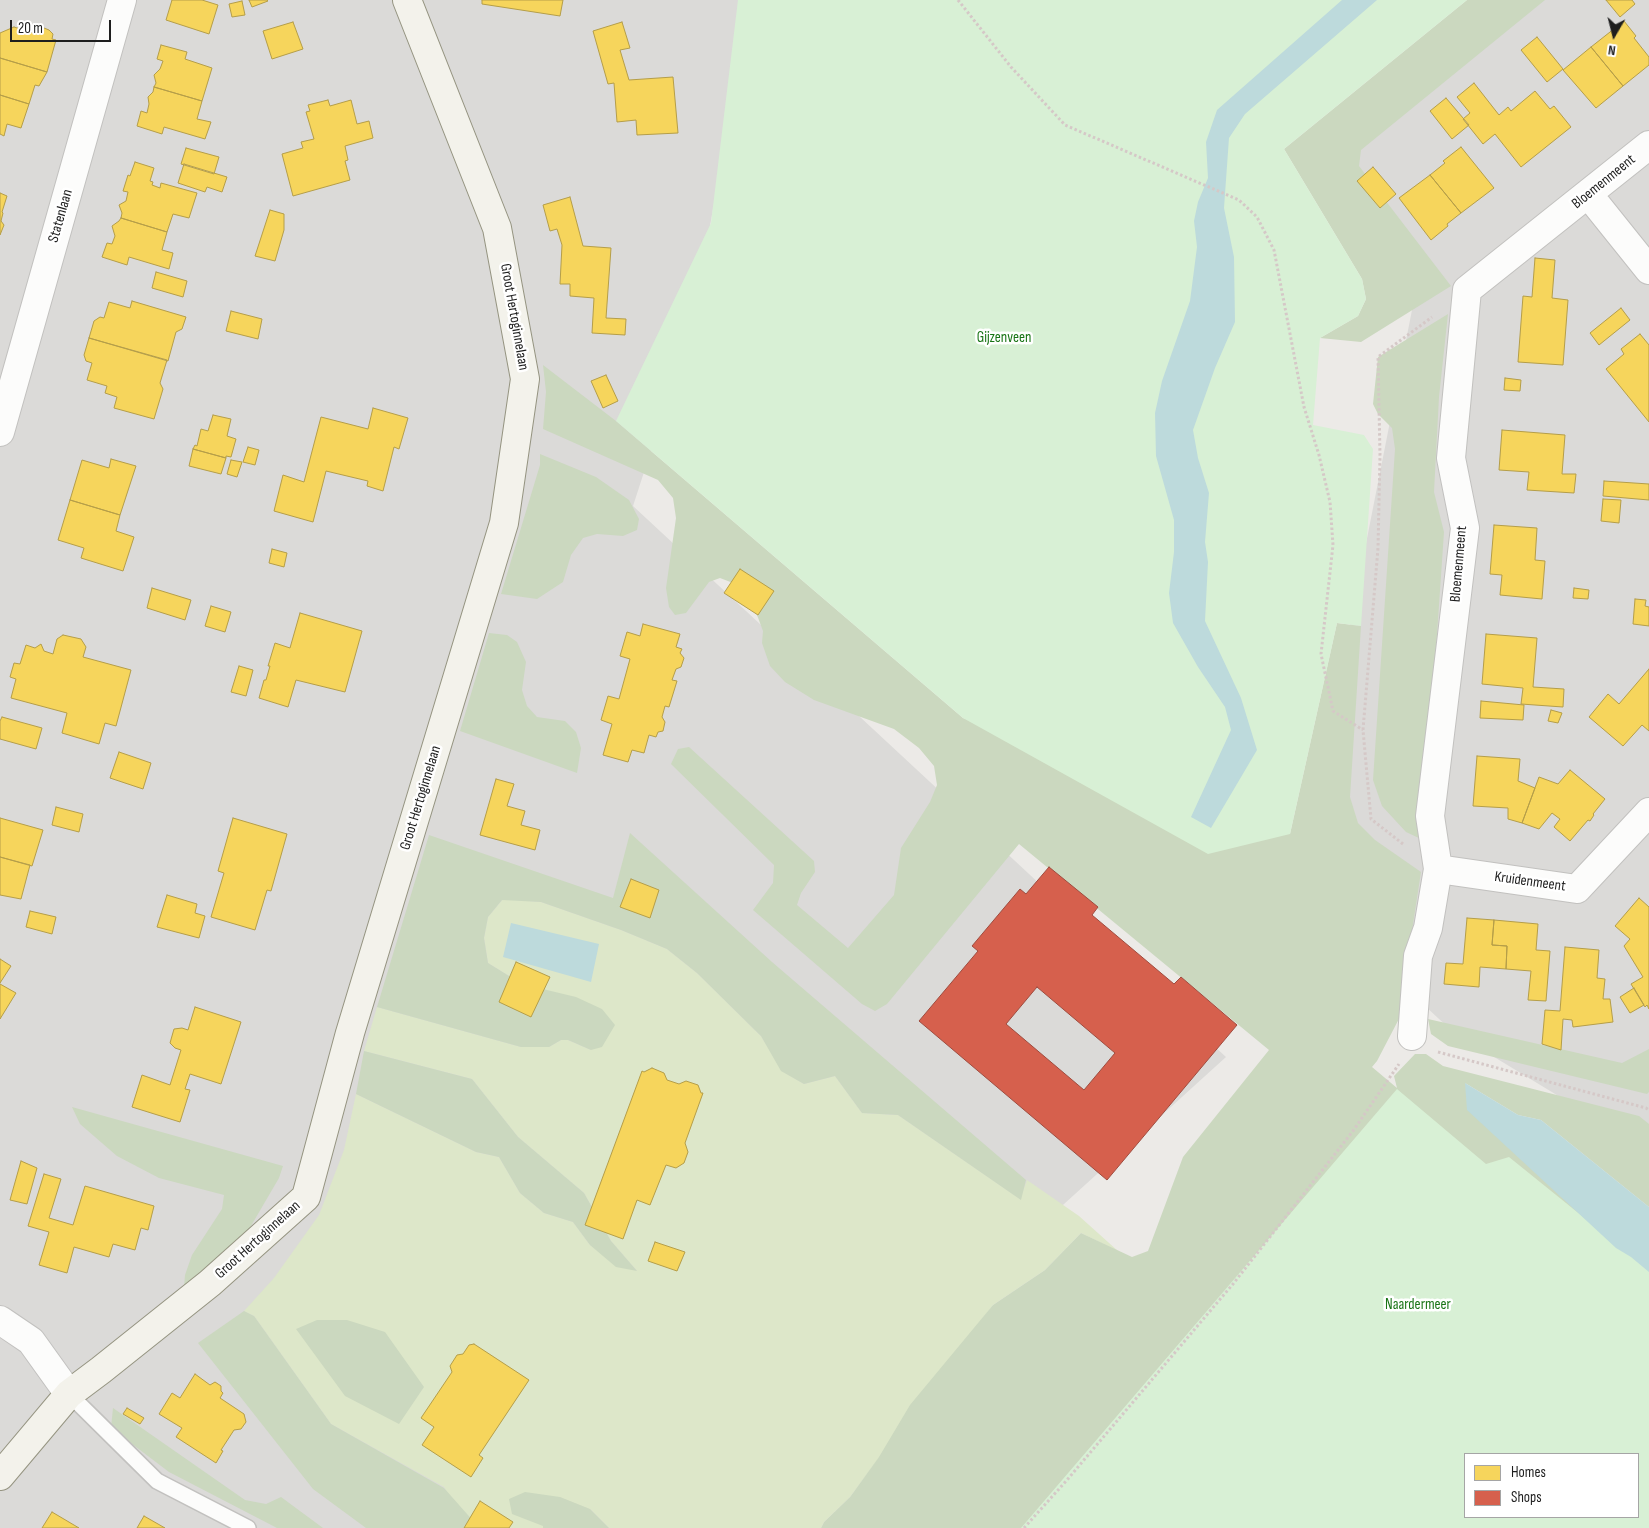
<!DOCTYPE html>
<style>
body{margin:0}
#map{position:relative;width:1649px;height:1528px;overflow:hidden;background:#eceae7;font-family:"Sofia Sans Condensed",sans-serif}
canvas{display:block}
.legend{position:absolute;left:1464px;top:1453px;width:175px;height:65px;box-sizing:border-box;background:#fff;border:1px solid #a5a5a5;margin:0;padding:6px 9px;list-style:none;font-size:15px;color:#1e1e1e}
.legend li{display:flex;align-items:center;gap:10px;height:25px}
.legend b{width:25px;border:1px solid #a5a5a5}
.north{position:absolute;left:1589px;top:10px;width:50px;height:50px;-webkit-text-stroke:4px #fff;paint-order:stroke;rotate:188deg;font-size:14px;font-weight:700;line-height:20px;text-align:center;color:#1e1e1e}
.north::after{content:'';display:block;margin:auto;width:18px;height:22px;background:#1e1e1e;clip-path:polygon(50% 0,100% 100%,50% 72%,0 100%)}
.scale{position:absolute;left:10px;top:20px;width:101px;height:22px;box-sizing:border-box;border:2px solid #1e1e1e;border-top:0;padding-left:6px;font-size:15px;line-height:18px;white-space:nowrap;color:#1e1e1e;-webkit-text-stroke:4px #fff;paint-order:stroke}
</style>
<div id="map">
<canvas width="1649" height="1528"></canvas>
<ul class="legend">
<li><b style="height:14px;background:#f6d55c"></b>Homes</li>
<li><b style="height:14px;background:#d6604d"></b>Shops</li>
</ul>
<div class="north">N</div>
<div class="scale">20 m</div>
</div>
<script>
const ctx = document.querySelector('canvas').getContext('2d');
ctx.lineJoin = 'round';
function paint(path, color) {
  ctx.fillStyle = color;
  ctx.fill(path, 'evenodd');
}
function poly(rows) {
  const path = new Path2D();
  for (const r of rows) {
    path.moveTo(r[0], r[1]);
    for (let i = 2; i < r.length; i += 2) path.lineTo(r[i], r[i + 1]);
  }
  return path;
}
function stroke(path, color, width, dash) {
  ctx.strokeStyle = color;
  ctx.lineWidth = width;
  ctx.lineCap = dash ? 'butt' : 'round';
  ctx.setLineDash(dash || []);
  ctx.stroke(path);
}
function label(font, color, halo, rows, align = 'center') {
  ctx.font = font + ' "Sofia Sans Condensed",sans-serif';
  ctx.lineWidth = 5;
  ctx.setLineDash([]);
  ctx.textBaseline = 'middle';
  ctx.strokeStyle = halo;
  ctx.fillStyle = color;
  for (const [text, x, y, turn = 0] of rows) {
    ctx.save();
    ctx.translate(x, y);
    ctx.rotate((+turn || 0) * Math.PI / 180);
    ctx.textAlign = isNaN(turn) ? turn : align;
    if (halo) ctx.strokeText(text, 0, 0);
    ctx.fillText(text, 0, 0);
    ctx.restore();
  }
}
paint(poly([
 [0,0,747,0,746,29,692,324,633,506,1226,1057,707,1528,0,1528],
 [1468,0,1649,0,1649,1151,1453,1032,1295,885,1333,711,1412,310,1317,139]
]), '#dbdad8');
paint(poly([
 [503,899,541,902,621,930,667,949,697,973,761,1036,782,1071,804,1084,835,1076,862,1113,898,1115,1020,1199,1027,1180,1079,1216,1118,1251,1081,1233,1045,1270,993,1305,850,1497,824,1522,821,1528,609,1528,590,1509,544,1526,543,1528,469,1528,444,1487,331,1424,254,1316,244,1311,274,1278,319,1215,344,1150,356,1094,476,1152,499,1157,520,1193,544,1213,573,1222,590,1245,637,1271,611,1241,584,1193,518,1137,472,1079,364,1051,377,1007,521,1047,549,1047,561,1040,568,1040,591,1050,522,984,488,963,484,938,488,917]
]), '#dde7c9');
paint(poly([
 [1467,0,1545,0,1361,150,1359,166,1451,286,1361,342,1320,338,1358,316,1366,299,1362,279,1284,149],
 [1448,314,1439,397,1434,492,1444,532,1423,840,1406,832,1382,806,1373,780,1395,449,1392,428,1378,414,1373,404,1378,357],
 [543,365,616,421,963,718,1290,834,1337,623,1361,626,1350,797,1358,823,1375,840,1421,872,1410,944,1401,1015,1377,1061,1372,1067,1397,1088,1394,1076,1415,1054,1426,1054,1443,1066,1639,1116,1649,1124,1649,1207,1541,1120,1518,1115,1465,1083,1616,1248,1033,1528,821,1528,824,1522,850,1497,879,1457,910,1405,993,1305,1045,1270,1081,1233,1132,1257,1148,1251,1183,1157,1269,1050,1019,844,887,1004,875,1011,862,1004,753,910,773,883,774,865,671,764,678,749,689,747,814,861,815,872,801,893,797,905,848,948,894,895,901,848,930,802,937,785,934,766,919,748,894,729,814,700,785,682,770,666,762,643,763,631,757,615,733,583,720,578,709,582,686,613,675,615,669,607,666,588,676,518,673,498,658,480,543,429,546,392],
 [540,454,596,477,629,500,639,519,637,530,623,536,597,534,583,538,571,555,563,582,537,599,501,594,540,465],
 [489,633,507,635,517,642,526,662,522,690,527,706,537,717,565,721,576,732,581,748,577,773,460,731],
 [630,833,772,962,1026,1180,1021,1200,898,1115,862,1113,835,1076,804,1084,781,1071,761,1036,697,973,667,949,621,930,541,902,502,900,488,917,484,938,488,963,522,984,576,997,602,1009,615,1025,602,1047,591,1050,568,1040,561,1040,549,1047,521,1047,377,1007,429,835,613,898],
 [1428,1019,1622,1063,1649,1049,1649,1092,1647,1094,1448,1046,1431,1034],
 [364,1051,472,1079,518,1137,584,1193,611,1241,637,1271,616,1267,590,1245,573,1222,544,1213,520,1193,499,1157,476,1152,356,1094],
 [72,1107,283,1166,279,1178,248,1231,183,1299,185,1275,192,1255,222,1209,224,1195,159,1178,117,1156,80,1124],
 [244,1311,254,1316,331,1424,444,1488,475,1523,469,1528,366,1528,313,1489,198,1343],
 [317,1320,347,1320,385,1332,424,1387,399,1424,345,1396,296,1329],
 [113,1408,245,1500,266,1504,281,1497,323,1528,277,1528,169,1472,111,1428],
 [525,1492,560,1497,590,1509,609,1528,543,1528,543,1526,512,1514,509,1499]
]), '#cbd8bf');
paint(poly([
 [738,0,1467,0,1284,149,1362,279,1366,299,1358,316,1320,338,1313,425,1364,435,1373,449,1361,626,1337,623,1290,834,1208,854,963,718,616,421,711,223],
 [1397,1089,1486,1164,1509,1157,1649,1270,1649,1528,1021,1528],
 [1465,1454,1638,1454,1638,1517,1465,1517]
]), '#d8f0d5');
paint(poly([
 [1342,0,1377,0,1245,114,1229,138,1224,208,1234,257,1235,322,1215,368,1193,430,1198,458,1209,493,1205,542,1208,562,1205,621,1241,698,1257,750,1211,828,1191,817,1231,730,1225,707,1198,667,1173,623,1169,593,1174,552,1174,520,1156,456,1155,413,1162,381,1190,301,1197,247,1194,221,1198,202,1208,178,1206,142,1217,110],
 [511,923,599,944,591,982,503,957],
 [1465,1083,1518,1115,1541,1120,1649,1207,1649,1272,1631,1257,1616,1248,1467,1110]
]), '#bddadc');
const homes = poly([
 [172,0,202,0,218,5,209,34,166,20,172,0],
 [249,0,267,0,268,1,252,7,249,0],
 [482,0,563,0,560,16,482,4,482,0],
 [1606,0,1632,0,1635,4,1620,17,1606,0],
 [242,1,245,15,232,17,229,4,242,1],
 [1624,21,1636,36,1634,38,1649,57,1649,65,1623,86,1591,47,1624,21],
 [293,22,303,49,272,59,263,31,293,22],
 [622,22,630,48,620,50,629,80,673,77,678,133,637,135,636,120,617,122,614,83,608,84,593,31,622,22],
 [14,27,36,34,38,29,44,28,49,30,53,34,52,39,56,40,47,72,0,58,0,33,14,27],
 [1537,37,1563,69,1547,82,1521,50,1537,37],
 [161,45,187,52,185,59,212,68,202,101,154,87,156,83,154,75,160,69,163,61,157,59,161,45],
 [1591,47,1623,86,1596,108,1563,70,1591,47],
 [0,58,47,72,39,86,35,85,29,104,0,95,0,58],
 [1474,83,1499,115,1508,107,1511,111,1535,91,1550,109,1554,106,1571,127,1521,167,1495,134,1483,144,1463,119,1470,113,1457,97,1474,83],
 [154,87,202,101,197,119,211,122,205,139,164,127,162,134,137,126,141,111,147,113,149,104,148,97,153,92,154,87],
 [0,95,29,104,21,128,7,124,4,136,0,134,0,95],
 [1446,98,1469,125,1452,139,1430,111,1446,98],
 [328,100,330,106,351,100,357,124,369,121,373,138,345,146,348,160,345,161,350,180,293,196,282,154,303,148,301,142,314,139,306,112,310,111,308,105,328,100],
 [1461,147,1494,188,1461,213,1430,175,1445,163,1443,161,1461,147],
 [186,148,219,157,214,174,181,164,186,148],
 [135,162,154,168,150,181,153,182,152,185,160,188,161,183,197,193,189,218,173,214,167,232,121,218,122,213,119,205,126,201,128,192,123,191,128,175,130,176,135,162],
 [184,164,227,177,222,192,207,187,205,192,178,183,184,164],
 [1373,167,1396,194,1380,208,1357,181,1373,167],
 [1430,175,1461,213,1447,224,1448,226,1431,240,1399,198,1430,175],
 [0,193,7,196,2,212,3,213,1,221,4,225,0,235,0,193],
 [570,197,583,246,611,248,606,318,626,319,625,335,592,333,594,298,570,296,570,284,560,284,562,245,557,229,550,231,543,205,570,197],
 [270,210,284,214,284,230,275,261,255,256,270,210],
 [121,218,167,232,162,250,173,253,169,269,129,257,127,265,102,257,107,243,112,244,115,236,112,226,119,221,121,218],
 [1535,258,1555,260,1552,298,1568,300,1563,365,1518,362,1523,296,1532,297,1535,258],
 [156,272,187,281,183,297,152,288,156,272],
 [132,301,186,317,182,329,176,332,168,361,89,338,94,321,100,317,104,318,109,302,130,308,132,301],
 [1621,308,1630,320,1599,345,1590,333,1621,308],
 [231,311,262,319,258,339,226,331,231,311],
 [1640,334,1649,345,1649,422,1606,369,1624,354,1621,349,1640,334],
 [89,338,167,360,160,383,163,389,154,419,114,408,117,397,105,393,107,386,87,380,92,363,86,361,84,355,89,338],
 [606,375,618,401,603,408,591,381,606,375],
 [1505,378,1521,380,1520,391,1504,390,1505,378],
 [373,408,408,418,399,449,394,447,383,491,367,486,368,481,326,471,313,522,274,511,283,475,304,482,321,417,368,429,373,408],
 [213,415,231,419,227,436,236,439,231,457,226,456,226,458,193,449,195,445,197,446,201,429,208,431,213,415],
 [1502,430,1565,435,1562,474,1576,474,1574,493,1527,490,1529,472,1499,470,1502,430],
 [248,447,259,450,255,465,243,462,248,447],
 [193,449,226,458,221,474,189,466,193,449],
 [111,459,136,466,120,515,70,500,82,460,109,468,111,459],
 [231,460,242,462,237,477,227,474,231,460],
 [1604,481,1649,484,1649,500,1603,496,1604,481],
 [1603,499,1621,500,1619,523,1601,521,1603,499],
 [70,500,120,515,116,531,134,537,123,571,81,558,84,548,58,540,70,500],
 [1494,525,1537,528,1535,560,1545,561,1542,599,1500,595,1502,575,1490,574,1494,525],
 [272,549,287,553,284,567,269,563,272,549],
 [740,569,774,591,758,615,724,593,740,569],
 [152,588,191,600,185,620,147,608,152,588],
 [1574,588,1589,590,1588,599,1573,598,1574,588],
 [1635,599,1646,600,1645,606,1649,607,1649,626,1633,624,1635,599],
 [211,606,231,612,225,632,205,626,211,606],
 [300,613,362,631,345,692,296,680,288,707,259,698,264,680,266,680,270,666,268,666,275,643,290,648,300,613],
 [643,624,680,634,676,647,682,649,680,653,684,658,681,667,676,669,672,680,677,681,669,707,665,706,662,717,665,722,663,731,658,732,656,737,649,735,644,753,632,750,628,762,603,755,612,724,601,720,608,696,619,699,630,659,620,656,627,632,640,636,643,624],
 [1486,634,1537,638,1533,687,1564,689,1563,707,1521,704,1523,688,1482,684,1486,634],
 [63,635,81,639,86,647,83,657,131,670,116,726,105,723,99,744,62,733,67,713,11,698,16,679,10,677,14,663,20,664,26,645,35,648,41,644,44,651,53,654,57,639,63,635],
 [239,666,253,670,246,696,231,692,239,666],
 [1649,669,1649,731,1642,725,1623,746,1589,717,1608,694,1619,704,1649,669],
 [1481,701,1524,705,1523,720,1480,718,1481,701],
 [1551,710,1562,713,1558,723,1548,721,1551,710],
 [2,717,42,728,36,749,0,739,0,721,2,717],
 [119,752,151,763,143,789,110,778,119,752],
 [1477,756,1520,759,1518,781,1535,788,1522,823,1508,819,1508,808,1473,806,1477,756],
 [1570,770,1605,799,1593,814,1594,815,1590,821,1588,820,1570,841,1554,827,1560,819,1552,813,1539,829,1522,823,1539,777,1558,784,1570,770],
 [496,779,514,784,507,806,525,811,521,825,540,830,535,850,480,835,496,779],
 [56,807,83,814,79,832,52,825,56,807],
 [0,818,43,830,32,866,0,857,0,818],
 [233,818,287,834,271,891,267,890,255,930,211,917,224,873,218,871,233,818],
 [0,857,30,865,21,899,0,895,0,857],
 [631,879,659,890,650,918,620,907,631,879],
 [167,895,197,904,195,913,205,916,199,938,157,927,167,895],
 [1639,898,1649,907,1649,1009,1647,1005,1645,1007,1631,984,1643,977,1624,946,1630,939,1615,926,1639,898],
 [30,911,56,917,52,934,26,927,30,911],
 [1467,918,1494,920,1492,945,1507,946,1506,969,1480,967,1479,987,1444,984,1446,963,1463,964,1467,918],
 [1494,920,1538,924,1536,950,1550,951,1546,1001,1528,1000,1531,971,1506,969,1507,946,1492,945,1494,920],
 [1565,947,1599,950,1597,978,1605,979,1603,999,1610,999,1613,1022,1573,1027,1572,1020,1563,1019,1561,1050,1542,1044,1545,1010,1560,1011,1565,947],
 [0,959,11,966,0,983,0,959],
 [516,962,550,977,531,1017,499,1002,516,962],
 [0,984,16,993,0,1019,0,984],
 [1634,988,1644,1005,1630,1013,1620,997,1634,988],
 [195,1007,241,1022,221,1084,190,1074,185,1089,190,1090,180,1122,132,1107,142,1075,170,1085,181,1050,175,1048,170,1043,174,1029,182,1028,188,1030,195,1007],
 [652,1068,664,1073,667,1080,679,1084,686,1081,698,1085,701,1093,703,1093,685,1143,688,1152,684,1163,676,1168,666,1165,650,1205,637,1200,623,1239,585,1225,642,1071,644,1072,652,1068],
 [21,1161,37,1168,27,1204,10,1200,21,1161],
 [44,1174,61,1179,49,1218,73,1225,85,1186,154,1206,148,1230,141,1228,135,1250,113,1244,109,1257,74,1247,67,1273,39,1265,49,1232,28,1226,44,1174],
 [655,1242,685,1252,677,1271,648,1261,655,1242],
 [474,1344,529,1380,479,1455,483,1458,471,1477,422,1445,434,1427,421,1418,452,1372,450,1366,457,1355,463,1354,469,1345,474,1344],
 [195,1374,210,1385,215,1382,221,1386,221,1391,223,1393,220,1398,244,1414,246,1422,241,1429,234,1430,221,1450,223,1451,216,1463,176,1437,182,1428,159,1414,172,1393,180,1398,195,1374],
 [127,1408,144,1418,140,1424,123,1414,127,1408],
 [480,1501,513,1522,509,1528,464,1528,480,1501],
 [52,1512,79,1528,42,1528,52,1512],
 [144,1516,165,1528,137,1528,144,1516]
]);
paint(homes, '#f6d55c');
stroke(homes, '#b59e49', 1);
const shops = poly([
 [1049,867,1098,907,1092,915,1174,984,1181,977,1237,1025,1107,1180,919,1021,978,951,972,946,1020,889,1026,894,1049,867],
 [1037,987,1115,1053,1084,1090,1006,1024,1037,987]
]);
paint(shops, '#d6604d');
stroke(shops, '#9f4c3f', 1);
const service = poly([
 [69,1394,157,1481,248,1528]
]);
const minor = poly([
 [1588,194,1649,270],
 [0,432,122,0],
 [1438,869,1577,889,1649,812],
 [1412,1036,1418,956,1428,928,1438,869,1430,816,1465,528,1451,458,1467,290,1649,145],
 [0,1320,31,1341,69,1394]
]);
const secondary = poly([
 [0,1476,69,1394,101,1370,210,1283,306,1197,350,1033,504,523,525,379,497,228,407,0]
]);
stroke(service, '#c2c1bf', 18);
stroke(minor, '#c2c1bf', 30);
stroke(secondary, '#959481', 30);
stroke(poly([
 [958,0,1011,67,1065,125,1239,200,1257,217,1274,250,1304,407,1319,455,1330,502,1333,545,1321,654,1333,711,1363,730],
 [1403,844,1371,819,1363,730,1378,548,1380,456,1378,357,1432,317],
 [1438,1052,1646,1108,1649,1110],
 [1024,1528,1067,1480,1233,1284,1353,1131,1399,1064]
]), '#d5c8c7', 3, [2.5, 2.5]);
stroke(service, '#fcfcfb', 15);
stroke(minor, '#fcfcfb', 28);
stroke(secondary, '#f3f2eb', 28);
label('15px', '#1e1e1e', '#fff', [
 ["Bloemenmeent",1604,182,-39],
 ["Statenlaan",61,216,-74],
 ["Groot Hertoginnelaan",514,317,80],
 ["Bloemenmeent",1459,564,-85],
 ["Groot Hertoginnelaan",421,798,-73],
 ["Kruidenmeent",1530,882,8],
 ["Groot Hertoginnelaan",258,1240,-42]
]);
label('15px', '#187415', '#fff', [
 ["Gijzenveen",1004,338],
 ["Naardermeer",1418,1305]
]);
</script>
